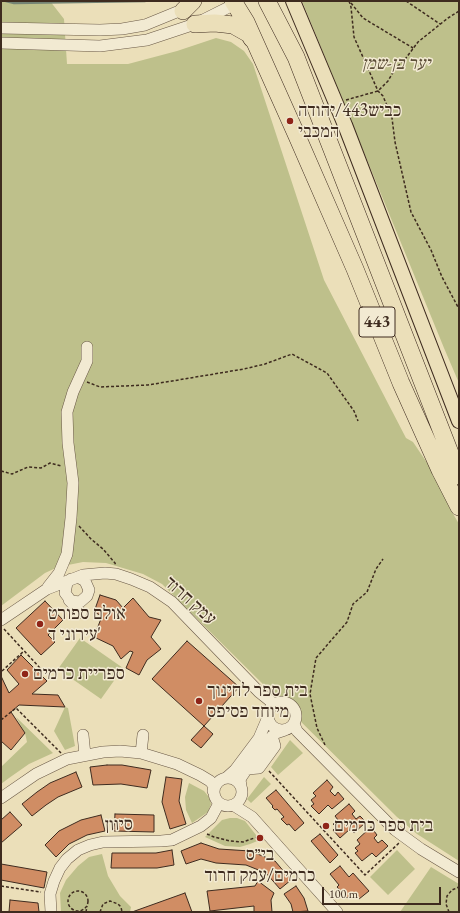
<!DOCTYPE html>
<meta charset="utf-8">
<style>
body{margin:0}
#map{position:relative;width:460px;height:913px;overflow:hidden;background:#ebdfb9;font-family:"EB Garamond",serif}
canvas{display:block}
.frame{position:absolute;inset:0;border:2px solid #3e2b1f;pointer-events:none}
.scale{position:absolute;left:322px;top:887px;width:119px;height:18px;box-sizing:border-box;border:2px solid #3e2b1f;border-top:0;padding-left:5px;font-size:12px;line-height:14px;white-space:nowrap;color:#3e2b1f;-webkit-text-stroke:3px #f2ead2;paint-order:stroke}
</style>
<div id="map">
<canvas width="460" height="913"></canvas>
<div class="frame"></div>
<div class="scale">100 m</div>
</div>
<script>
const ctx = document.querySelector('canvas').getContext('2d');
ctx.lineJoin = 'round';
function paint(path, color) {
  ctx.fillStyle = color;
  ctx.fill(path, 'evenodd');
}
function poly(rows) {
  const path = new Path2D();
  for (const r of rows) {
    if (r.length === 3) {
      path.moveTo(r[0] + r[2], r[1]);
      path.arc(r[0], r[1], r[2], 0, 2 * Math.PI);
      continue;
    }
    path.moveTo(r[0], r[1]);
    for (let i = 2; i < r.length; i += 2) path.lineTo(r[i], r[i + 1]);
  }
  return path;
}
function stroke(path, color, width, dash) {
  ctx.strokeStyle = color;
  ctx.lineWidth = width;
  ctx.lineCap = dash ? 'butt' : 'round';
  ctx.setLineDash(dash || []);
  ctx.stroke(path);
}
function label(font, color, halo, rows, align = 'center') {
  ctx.font = font + ' "EB Garamond","Frank Ruhl Libre",serif';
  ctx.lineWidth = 3;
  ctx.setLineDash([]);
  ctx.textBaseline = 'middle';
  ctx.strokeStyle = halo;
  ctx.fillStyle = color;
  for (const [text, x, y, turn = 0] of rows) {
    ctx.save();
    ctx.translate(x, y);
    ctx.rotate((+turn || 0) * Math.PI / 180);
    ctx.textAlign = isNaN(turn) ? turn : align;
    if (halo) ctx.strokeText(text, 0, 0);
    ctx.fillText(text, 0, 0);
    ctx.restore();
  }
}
paint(poly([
 [1,1,50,1,64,19,67,64,128,64,177,51,216,38,231,42,244,51,253,64,324,280,406,438,413,442,438,479,452,512,459,524,459,861,417,834,397,817,162,584,143,574,106,563,83,562,58,567,45,573,1,606],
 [302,1,459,1,459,383,444,348],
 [80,638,123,668,101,699,58,669],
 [65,707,68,708,75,746,65,750,54,731],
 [16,717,53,753,29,764,9,778,1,784,1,767,27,742,25,733],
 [290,740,303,753,278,775,271,767],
 [264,777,271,784,251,803,247,799],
 [189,783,204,791,209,797,211,804,208,812,192,823,186,810,185,797],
 [230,818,237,818,245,821,260,840,250,844,240,847,225,846,205,837,222,820],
 [397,850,415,869,388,895,370,877],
 [102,854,108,876,120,896,131,907,130,912,61,912,60,893,66,880,78,866,89,857],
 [431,867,459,884,459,912,400,912]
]), '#bec08b');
stroke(poly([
 [6,1,14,3,145,1]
]), '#748374', 2.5);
const building = poly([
 [100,595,116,600,123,608,133,598,149,617,161,620,151,637,161,649,147,660,139,675,126,668,133,652,130,651,121,659,113,646,94,637,102,616,94,612,100,595],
 [45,601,63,620,48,635,55,642,41,655,16,628,45,601],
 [187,641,239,687,204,726,152,679,187,641],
 [21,655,47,681,32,694,58,695,65,707,19,705,11,712,25,733,11,750,1,741,1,676,9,693,19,684,7,670,21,655],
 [204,726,213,734,201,748,191,740,204,726],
 [107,765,122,765,151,770,147,788,121,784,93,785,90,767,107,765],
 [76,772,82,787,58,797,46,805,32,816,22,804,37,792,50,783,76,772],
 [166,777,182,779,179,801,186,824,170,829,162,802,166,777],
 [327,780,333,787,330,791,335,796,338,792,344,799,332,809,328,805,319,814,311,806,314,804,311,800,316,796,313,793,327,780],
 [276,790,304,823,295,831,289,824,287,825,281,819,284,817,277,809,275,810,272,807,273,806,266,798,276,790],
 [349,804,355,811,352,814,356,819,360,816,366,822,354,833,350,829,340,838,333,830,336,827,333,824,338,820,335,816,349,804],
 [10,812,22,825,1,843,1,820,10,812],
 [115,814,154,815,154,832,114,831,115,814],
 [101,815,105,831,87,835,69,844,56,857,45,845,59,831,81,820,101,815],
 [371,827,377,835,374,838,378,843,382,840,388,846,376,857,372,853,362,861,355,853,358,851,355,848,360,844,357,840,371,827],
 [320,834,338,855,330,863,311,841,320,834],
 [201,843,219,849,250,851,275,861,291,880,280,889,266,873,246,865,216,863,201,859,186,864,181,851,201,843],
 [172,850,174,865,157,868,111,868,112,853,156,853,172,850],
 [1,864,47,872,44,888,1,880,1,864],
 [340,866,349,877,353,873,369,891,359,899,353,893,347,898,337,887,339,885,330,874,340,866],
 [258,881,274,893,271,900,272,912,254,912,254,906,210,911,207,891,255,886,258,881],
 [296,886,304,898,308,911,293,912,291,904,284,894,296,886],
 [185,893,192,912,132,912,185,893],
 [10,900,38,903,39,912,9,912,10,900]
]);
paint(building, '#d08d64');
stroke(building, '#3e2b1f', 1);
const minor = poly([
 [1,28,100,30,122,29,145,25,189,7],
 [1,43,100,46,147,40,195,24,235,4,238,1],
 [71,579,67,583,65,593,71,601,80,602,87,596,89,590,85,581,78,577],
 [48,587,59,573,67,554,71,518,73,483,68,443,67,412,73,392,87,361,87,347],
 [69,600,81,613],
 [1,620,47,589,83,575,105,573,116,574,131,579,150,587,172,602,259,692,274,704],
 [282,716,14],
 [294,724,297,731,395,830,421,849,459,872],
 [83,735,85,755],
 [141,753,143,735],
 [247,769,259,768,275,746,272,736],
 [228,792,14],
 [226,778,235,770,259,738,268,717],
 [241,786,240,780,242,776,266,742,276,733,285,730],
 [1,798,36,774,67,759,103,752,120,751,141,753,177,764,200,775,210,781,214,786,213,791],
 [233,805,252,817,337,912],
 [51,912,50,894,54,881,60,868,67,859,78,850,90,845,103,842,161,841,172,840,201,826,211,818,219,803]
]);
const major = poly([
 [293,1,345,125,459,421]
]);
const highway = poly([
 [233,1,246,22,297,136,355,269,401,383,440,470,459,507],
 [267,1,296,57,459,476],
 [183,11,193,1],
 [195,24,215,23,233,25,249,34,252,39]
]);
stroke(minor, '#695846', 12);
stroke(major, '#3e2b1f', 16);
stroke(highway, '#3e2b1f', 18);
stroke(poly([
 [349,1,351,7,354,37,378,91,383,96,392,118,395,142,411,212,431,250,442,277,459,309],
 [406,1,440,24],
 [351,3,363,18,413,48],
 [346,100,378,91,388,81,395,69,406,58,418,42,448,18,459,11],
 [87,382,100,387,148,385,244,369,265,364,292,354,327,373,354,411,358,421],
 [1,471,12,474,28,467,41,468,50,463,61,466],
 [79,526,91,539,103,549,115,563,116,566],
 [4,629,40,668],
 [2,671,24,651],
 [1,720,16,708,61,753],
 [325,745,317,728,310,694,316,658,347,622,353,604,367,592,376,569,383,559],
 [269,771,365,875,399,843],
 [207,834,214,837,230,841,243,842,257,837],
 [1,886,41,892],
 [78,901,10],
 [86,912,87,906],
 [100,912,103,904,110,901,118,904,121,907,122,912],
 [449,912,446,904,447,896,452,890,459,887]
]), '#3e2b1f', 1.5, [3, 2]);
stroke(minor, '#f2ead2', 11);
stroke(major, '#ebdfb9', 14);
stroke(highway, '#ebdfb9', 17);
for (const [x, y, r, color] of [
 [290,121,4,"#8f2418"],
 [40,624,4,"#8f2418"],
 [25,674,4,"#8f2418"],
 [199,701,4,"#8f2418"],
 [326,826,4,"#8f2418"],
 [260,838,4,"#8f2418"]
]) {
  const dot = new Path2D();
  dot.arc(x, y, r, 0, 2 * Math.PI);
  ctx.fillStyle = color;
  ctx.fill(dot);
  stroke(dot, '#f2ead2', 1.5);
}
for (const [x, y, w] of [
 [377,322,36]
]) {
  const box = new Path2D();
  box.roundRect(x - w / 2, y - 15, w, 30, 3);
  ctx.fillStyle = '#f2ead2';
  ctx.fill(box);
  stroke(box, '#3e2b1f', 1);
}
label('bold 17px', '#3e2b1f', null, [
 ["443",377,322]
]);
label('italic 18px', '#5e503a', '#f2ead2', [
 ["יער בן-שמן",396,64]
]);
label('18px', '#3e2b1f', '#f2ead2', [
 ["כביש443/יהודה",298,111],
 ["המכבי",298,132],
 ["אולם ספורט",48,614],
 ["עירוני ד'",48,635],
 ["ספריית כרמים",33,674],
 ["בית ספר לחינוך",207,691],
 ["מיוחד פסיפס",207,712],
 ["בית ספר כרמים",334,826],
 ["בי״ס",260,855,"center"],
 ["כרמים/עמק חרוד",260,876,"center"]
], 'left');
label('18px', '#3e2b1f', '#f2ead2', [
 ["עמק חרוד",190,601,42],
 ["סיוון",119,825,-2]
]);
</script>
